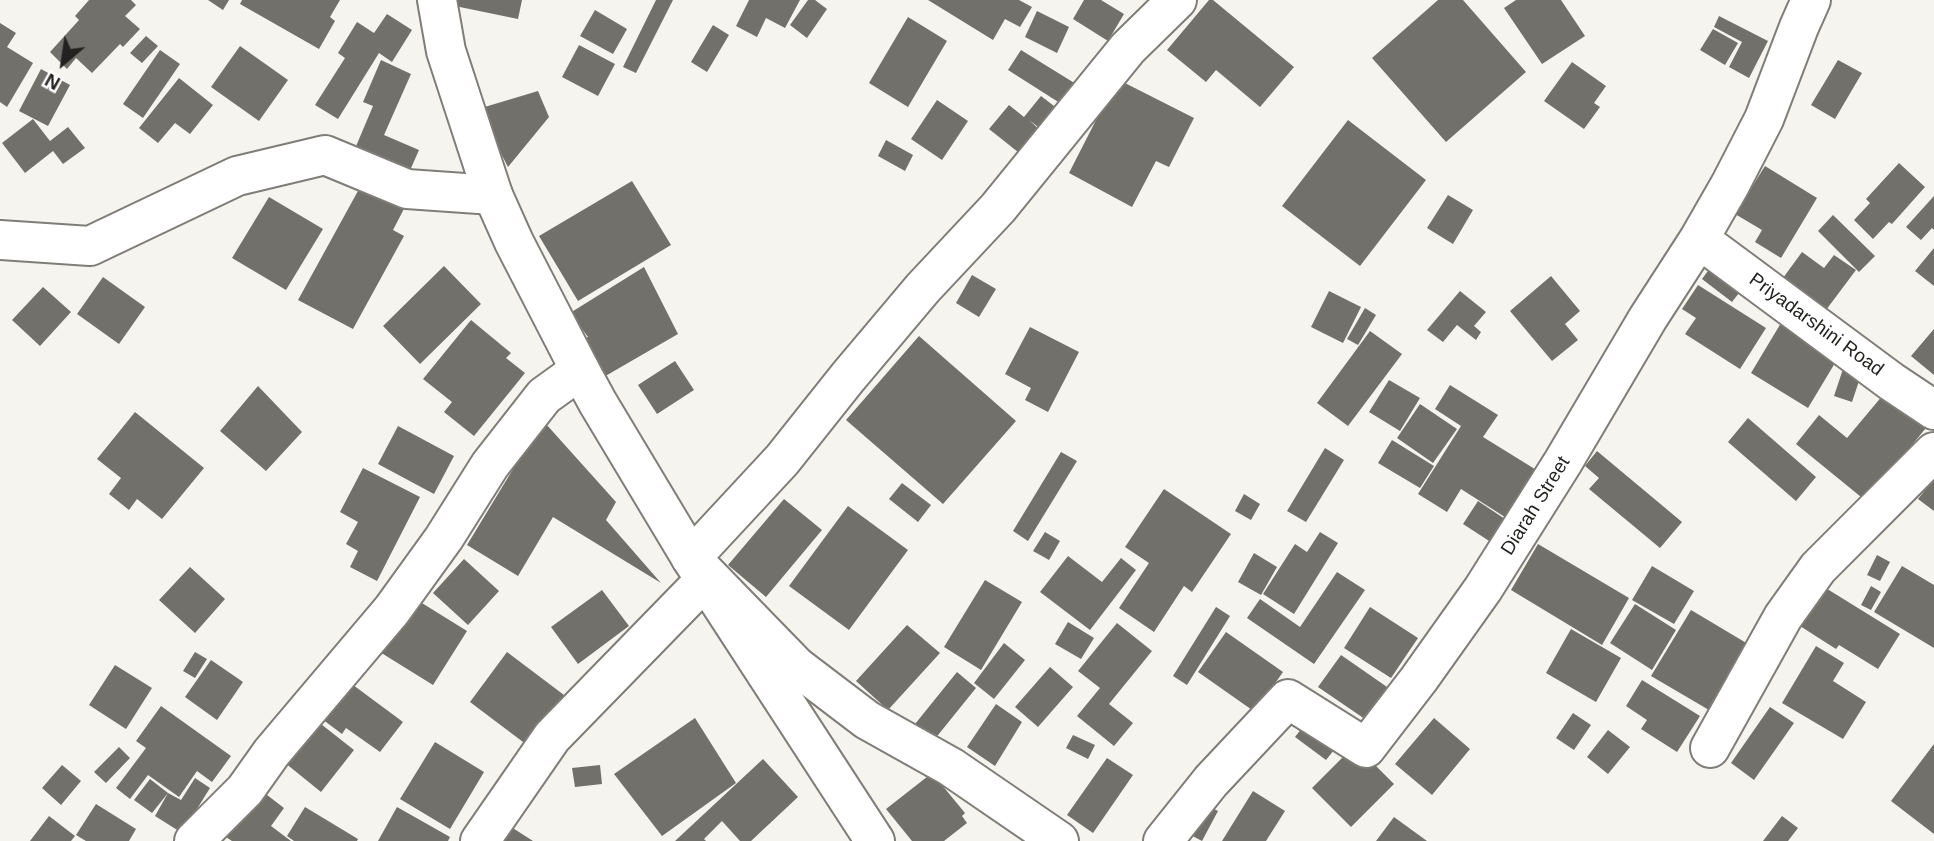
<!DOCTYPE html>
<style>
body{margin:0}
#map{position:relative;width:1934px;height:841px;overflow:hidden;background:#f6f4ee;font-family:Helvetica,sans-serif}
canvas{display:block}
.north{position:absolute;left:28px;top:28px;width:70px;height:70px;-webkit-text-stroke:5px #fff;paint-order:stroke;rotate:209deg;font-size:19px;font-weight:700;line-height:28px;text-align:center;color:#232220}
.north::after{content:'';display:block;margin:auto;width:24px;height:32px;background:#232220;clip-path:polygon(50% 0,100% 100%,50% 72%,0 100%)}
</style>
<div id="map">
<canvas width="1934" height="841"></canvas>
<div class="north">N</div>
</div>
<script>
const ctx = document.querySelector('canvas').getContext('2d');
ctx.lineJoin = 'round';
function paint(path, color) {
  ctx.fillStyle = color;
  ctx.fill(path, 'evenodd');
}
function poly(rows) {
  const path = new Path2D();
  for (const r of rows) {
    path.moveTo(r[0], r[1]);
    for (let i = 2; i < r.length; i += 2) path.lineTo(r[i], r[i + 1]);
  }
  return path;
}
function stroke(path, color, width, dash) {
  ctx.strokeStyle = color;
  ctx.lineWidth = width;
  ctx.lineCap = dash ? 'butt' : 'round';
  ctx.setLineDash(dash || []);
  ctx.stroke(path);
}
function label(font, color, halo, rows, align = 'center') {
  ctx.font = font + ' Helvetica,sans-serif';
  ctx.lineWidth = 5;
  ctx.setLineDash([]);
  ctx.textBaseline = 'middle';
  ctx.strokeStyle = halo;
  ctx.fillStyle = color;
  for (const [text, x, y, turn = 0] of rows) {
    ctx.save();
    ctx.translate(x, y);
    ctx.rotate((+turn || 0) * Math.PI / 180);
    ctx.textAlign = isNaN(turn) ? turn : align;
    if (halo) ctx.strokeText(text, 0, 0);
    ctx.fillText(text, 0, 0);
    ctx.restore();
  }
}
paint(poly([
 [89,0,131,0,136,5,125,16,140,29,123,47,120,44,92,73,76,58,67,69,50,52,79,20,75,16],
 [208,0,229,0,223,10],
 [242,0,340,0,330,17,335,21,319,49,240,4],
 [456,0,522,0,518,19,455,6],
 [656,0,673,0,636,73,623,67],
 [749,0,800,0,785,28,766,18,757,37,736,26],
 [808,0,815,0,827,9,807,38,790,25],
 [928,0,1019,0,1032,7,1020,27,1005,19,993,40],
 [1084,0,1101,0,1124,14,1108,41,1073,19],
 [1209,0,1213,0,1294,67,1260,107,1216,70,1206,82,1167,50],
 [1438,0,1463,0,1526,72,1446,142,1372,58],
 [1516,0,1561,0,1585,36,1542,64,1504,8],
 [595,10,627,29,613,54,580,36],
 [1037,11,1069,27,1057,53,1025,37],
 [387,14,412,30,392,62,379,53,338,119,315,105,345,58,338,53,357,22,374,33],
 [1719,16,1768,41,1749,78,1729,67,1742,42,1714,27],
 [908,17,947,41,908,107,869,83],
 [0,23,16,33,7,47,33,63,7,107,0,102],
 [713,25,729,35,707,72,691,62],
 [1713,29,1738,43,1725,65,1700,50],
 [146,36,158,46,142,63,130,53],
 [579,45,615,64,598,96,562,77],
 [240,46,288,80,259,121,211,87],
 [160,50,180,64,143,118,123,104],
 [1021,50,1076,84,1063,105,1008,70],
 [381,60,411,74,384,135,419,150,408,175,354,151,373,106,363,102],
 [1838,60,1862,73,1835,119,1811,105],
 [1572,62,1606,86,1594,103,1600,107,1584,129,1544,101],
 [41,69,70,85,48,126,19,111],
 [179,78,213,105,190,134,175,123,158,143,139,128],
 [1117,79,1194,118,1169,167,1156,161,1132,207,1069,173],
 [538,91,549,117,508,167,478,109],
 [1041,96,1067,116,1051,137,1029,120,1042,132,1023,156,989,129,1009,105,1024,117],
 [937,100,968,121,942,160,911,139],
 [33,119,50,141,68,127,85,148,63,164,53,151,25,173,2,143],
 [1348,120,1426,180,1360,266,1282,206],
 [886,140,913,155,905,171,878,156],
 [1899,163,1925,187,1892,224,1889,222,1873,239,1854,220,1870,203,1866,199],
 [1765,166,1817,198,1781,258,1755,242,1762,230,1735,214],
 [364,180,407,203,393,230,404,236,353,329,298,300],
 [632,181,671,245,578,301,539,236],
 [1448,195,1473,210,1453,244,1427,228],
 [1934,196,1934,230,1932,228,1921,240,1906,227],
 [269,197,323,229,286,290,232,258],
 [1833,215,1875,256,1859,272,1818,231],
 [1934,248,1934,286,1915,271],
 [1802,252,1824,268,1834,255,1856,270,1826,310,1783,278],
 [1718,257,1749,280,1732,302,1702,279],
 [444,266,481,304,420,364,383,326],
 [644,267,678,334,602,378,578,342,588,337,570,313],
 [972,275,996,289,979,317,956,303],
 [1551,276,1580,311,1565,324,1578,340,1552,361,1510,311],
 [103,277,145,307,119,344,77,314],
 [1698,285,1766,328,1740,369,1685,334,1696,318,1682,309],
 [43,287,71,312,40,346,12,320],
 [1329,291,1361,307,1343,343,1311,327],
 [1460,291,1486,312,1474,326,1481,332,1476,340,1457,325,1443,342,1427,330],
 [1365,308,1376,315,1358,345,1347,339],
 [1784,318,1841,353,1808,408,1751,373],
 [471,320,511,353,506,358,525,373,474,436,444,412,452,402,423,379],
 [1030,327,1079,352,1048,412,1025,400,1031,388,1005,374],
 [1934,329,1934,375,1911,356],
 [1370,331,1402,354,1348,426,1317,403],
 [919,336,1016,421,943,504,846,420],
 [675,361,694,390,657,414,638,385],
 [1845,363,1863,369,1852,402,1834,396],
 [1389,380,1420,398,1400,431,1369,412],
 [1450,385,1498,415,1483,437,1538,471,1508,519,1461,489,1447,512,1418,494,1461,426,1435,409],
 [258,386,302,432,266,471,220,431],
 [1888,389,1930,423,1866,501,1796,444,1819,415,1847,438],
 [1420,404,1457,429,1433,463,1397,438],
 [135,412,204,468,162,519,137,499,129,510,109,494,121,478,97,459],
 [537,414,616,502,606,520,661,583,553,517,518,576,467,545,521,456],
 [1748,418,1816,477,1796,501,1728,442],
 [398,426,454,456,434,494,378,464],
 [1392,440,1434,466,1420,488,1378,463],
 [1325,448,1344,460,1306,522,1287,511],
 [1597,451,1682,522,1660,548,1589,489,1599,478,1585,466],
 [1061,452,1077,461,1028,541,1013,531],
 [363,468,420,497,377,581,350,567,358,551,346,544,358,522,340,512],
 [1934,479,1934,511,1918,499],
 [902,483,931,505,918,522,889,499],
 [1164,489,1231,534,1192,592,1184,586,1154,632,1119,608,1149,563,1125,547],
 [1244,494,1260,504,1251,520,1235,511],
 [784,499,822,530,766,597,728,565],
 [1478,501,1514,525,1500,548,1463,524],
 [848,506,908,550,849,630,789,586],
 [1045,532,1060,541,1049,560,1033,551],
 [1320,532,1338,543,1294,614,1263,594,1295,544,1307,552],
 [1538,544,1629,598,1602,645,1511,590],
 [1254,553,1277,567,1261,595,1238,582],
 [1877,555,1890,562,1880,581,1867,575],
 [1068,556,1102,582,1121,558,1136,570,1090,630,1040,592],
 [464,559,499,591,468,625,433,593],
 [1652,566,1694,591,1674,624,1632,600],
 [1902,566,1934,585,1934,648,1874,612],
 [190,567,225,599,195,633,159,600],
 [1337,572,1365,590,1314,664,1247,618,1260,599,1300,627],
 [985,580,1022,602,981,670,944,647],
 [1871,586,1881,592,1871,610,1861,605],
 [1824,587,1900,634,1878,669,1839,645,1836,649,1800,626],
 [602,590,629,626,578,664,551,627],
 [409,595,467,631,433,685,375,649],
 [1635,604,1676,630,1652,670,1610,643],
 [1216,607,1230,616,1187,685,1173,676],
 [1370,607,1418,638,1391,678,1344,648],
 [1691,610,1748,644,1709,710,1651,676],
 [1068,622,1094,638,1081,659,1055,644],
 [1117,623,1152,651,1109,704,1133,723,1114,746,1077,716,1100,688,1078,671],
 [907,625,940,653,888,710,856,681],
 [1571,629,1621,658,1596,702,1546,673],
 [1226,632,1283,672,1255,712,1198,672],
 [1004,643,1025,660,994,699,974,683],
 [1816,646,1844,663,1833,681,1866,702,1843,739,1782,703],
 [195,652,207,659,195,678,183,671],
 [507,652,564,695,527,745,470,702],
 [1341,655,1400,696,1378,728,1318,687],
 [211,660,243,682,217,720,185,697],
 [115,665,152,688,126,729,89,705],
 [1050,667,1073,687,1038,727,1015,707],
 [957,672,976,688,930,745,911,729],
 [345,679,403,722,380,752,346,728,342,734,318,716],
 [1642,680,1700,716,1677,752,1641,729,1647,720,1626,706],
 [996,704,1022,722,995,766,967,747],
 [161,706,231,756,212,782,197,771,179,797,148,775,130,799,116,788,146,748,136,741],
 [1770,707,1794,723,1754,780,1731,763],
 [1573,713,1591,725,1574,750,1556,738],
 [1311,716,1342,740,1326,760,1295,737],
 [312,717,354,750,321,792,279,758],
 [695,718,736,783,662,836,614,774],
 [1434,718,1470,749,1432,795,1395,764],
 [1608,730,1630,747,1608,774,1587,757],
 [1073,735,1095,745,1088,759,1066,748],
 [435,742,484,772,450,829,400,799],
 [1934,744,1934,834,1891,801],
 [1355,745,1394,784,1351,827,1312,788],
 [119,747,130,758,106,783,94,772],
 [1107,758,1133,775,1093,833,1067,815],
 [763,759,798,797,751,841,740,841,722,821,704,839,706,841,675,841],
 [62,765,81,781,61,805,42,788],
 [600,765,602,784,575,787,572,768],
 [932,773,965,813,962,816,967,823,944,841,912,841,886,809],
 [195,778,210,788,182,833,155,816,168,793,181,800],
 [150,779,168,793,152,813,134,800],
 [258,788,284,808,271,826,291,841,232,841,223,835],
 [1253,791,1285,811,1266,841,1222,841],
 [1200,802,1218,811,1202,841,1185,832],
 [96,804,136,829,129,841,86,841,76,835],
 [305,807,358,839,357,841,294,841,287,836],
 [397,807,450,837,448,841,378,841],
 [49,816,75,836,71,841,30,841],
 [1782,816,1798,828,1788,841,1763,841],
 [1394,817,1427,841,1376,841],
 [508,825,533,841,498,841]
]), '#72706b');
const minor = poly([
 [1699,239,1892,382,1934,410],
 [0,240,90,246,237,176,325,155,407,189,493,195],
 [1710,748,1783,617,1818,568,1934,452],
 [194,841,245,790,272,752,392,610,444,538,490,465,544,396,580,370],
 [480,841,552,737,705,580],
 [1059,841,951,767,867,720,796,666,691,558,782,460,848,377,923,288,998,208,1128,48,1177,0],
 [1163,841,1211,781,1288,699,1366,748,1419,679,1483,589,1563,462,1648,318,1699,239,1730,185,1764,119,1799,27,1811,0]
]);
const major = poly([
 [437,0,446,51,493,195,514,242,580,370,598,403,691,558,875,841]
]);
stroke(minor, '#7f7d78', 42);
stroke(major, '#7f7d78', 42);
stroke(minor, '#fff', 38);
stroke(major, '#fff', 38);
label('19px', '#232220', '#fff', [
 ["Priyadarshini Road",1816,325,36],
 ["Diarah Street",1536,506,-58]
]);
</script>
